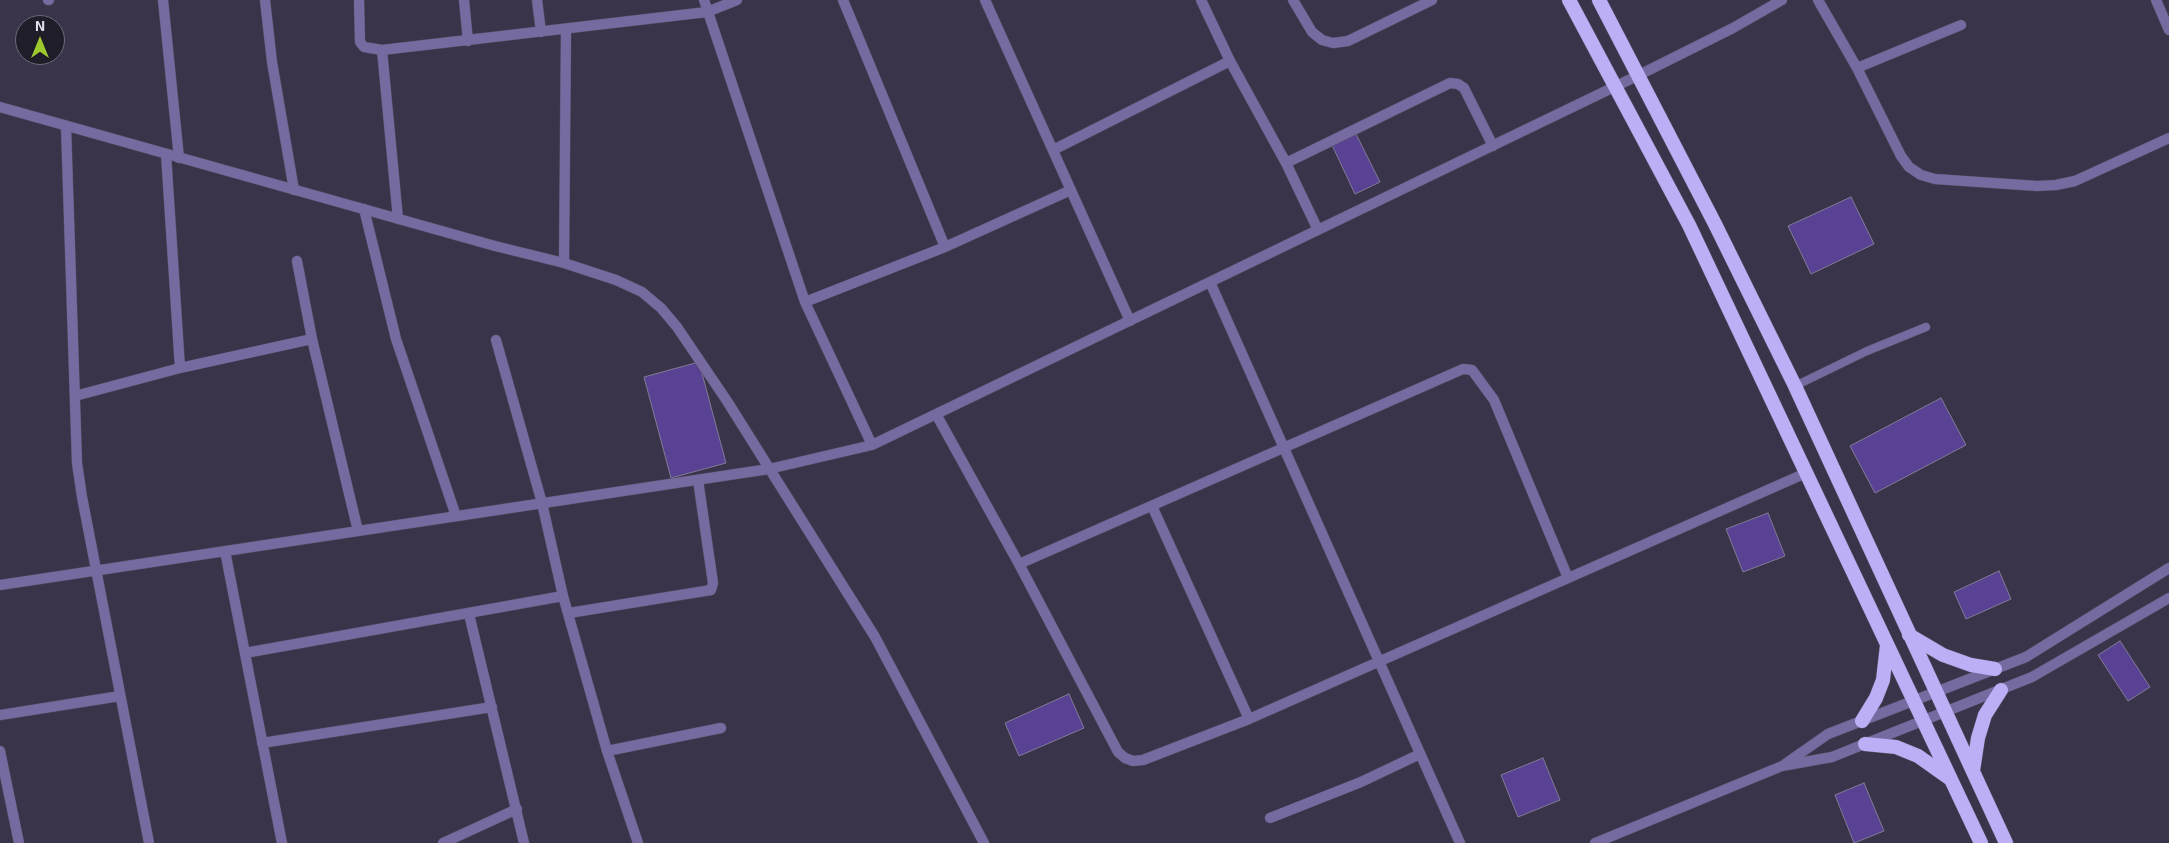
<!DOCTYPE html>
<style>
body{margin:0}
#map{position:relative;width:2169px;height:843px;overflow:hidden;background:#39344a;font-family:"Exo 2",sans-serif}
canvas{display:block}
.north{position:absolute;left:15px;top:15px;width:50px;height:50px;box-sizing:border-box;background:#1f1d27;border:1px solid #6d6b77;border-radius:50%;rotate:0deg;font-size:14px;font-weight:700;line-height:20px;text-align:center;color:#e3e0ee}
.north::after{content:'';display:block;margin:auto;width:18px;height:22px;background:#9fca2e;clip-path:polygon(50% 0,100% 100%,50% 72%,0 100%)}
</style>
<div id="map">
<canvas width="2169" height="843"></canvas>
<div class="north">N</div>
</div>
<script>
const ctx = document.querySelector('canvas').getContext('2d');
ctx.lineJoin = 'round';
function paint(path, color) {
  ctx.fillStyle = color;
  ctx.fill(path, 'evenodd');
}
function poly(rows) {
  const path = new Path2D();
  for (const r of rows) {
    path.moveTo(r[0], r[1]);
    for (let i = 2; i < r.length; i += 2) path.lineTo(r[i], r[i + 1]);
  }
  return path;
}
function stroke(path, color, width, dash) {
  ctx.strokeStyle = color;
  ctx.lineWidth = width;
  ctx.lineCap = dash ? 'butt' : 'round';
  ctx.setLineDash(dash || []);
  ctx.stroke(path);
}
const building = poly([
 [1356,134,1380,182,1355,194,1332,145,1356,134],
 [1851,197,1874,244,1811,274,1788,226,1851,197],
 [699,362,726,463,671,478,644,377,699,362],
 [1941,398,1966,445,1875,493,1850,446,1941,398],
 [1768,513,1785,556,1743,572,1726,529,1768,513],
 [1999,571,2011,599,1966,619,1954,592,1999,571],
 [2120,641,2150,687,2128,701,2098,655,2120,641],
 [1069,694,1084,728,1019,756,1005,723,1069,694],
 [1543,758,1560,800,1518,817,1501,775,1543,758],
 [1864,783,1884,831,1854,843,1835,795,1864,783]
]);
paint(building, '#594193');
stroke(building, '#817c95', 1);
const service = poly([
 [1795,386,1867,351,1926,327]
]);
const minor = poly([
 [48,0,49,0],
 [163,0,179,158],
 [265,0,272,62,294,190],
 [359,0,360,42,364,47,382,50,707,12,737,0],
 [464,0,468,41],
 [537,0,541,32],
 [704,0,805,302,872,445],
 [843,0,945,247],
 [985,0,1130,321],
 [1201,0,1230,61,1286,163,1318,230],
 [1293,0,1312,32,1322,40,1333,43,1348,41,1432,0],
 [1818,0,1857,68,1901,156,1909,167,1921,175,1935,179,2037,186,2056,185,2075,181,2169,138],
 [2156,0,2169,30],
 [382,50,398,219],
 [1857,68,1961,25],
 [66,126,77,463,82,497,149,843],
 [1053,150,1230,61],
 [166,154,180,368],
 [1286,163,1450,83,1458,84,1464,88,1493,146],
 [364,209,396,339,456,516],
 [297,261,312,339,358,531],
 [564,263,566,29],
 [1210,282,1460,843],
 [805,302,945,247,1071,190],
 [496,340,542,503,563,596,607,751,638,843],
 [75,396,180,368,312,339],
 [936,414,1019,564,1118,752,1125,758,1133,761,1143,760,1249,719,1806,473],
 [1152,506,1249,719],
 [225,551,282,843],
 [1019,564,1463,369,1472,370,1494,400,1568,578],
 [0,585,769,469,872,445,1639,75,1733,28,1782,0],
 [569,613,711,590,713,583,698,480],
 [469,614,524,843],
 [245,653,563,596],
 [0,715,120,696],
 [262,743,492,707],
 [0,751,19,843],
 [607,751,721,728],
 [1270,818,1361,782,1420,754],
 [443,843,517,809]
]);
const tertiary = poly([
 [0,107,495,246,564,263,616,280,642,292,661,308,677,327,727,401,875,637,984,843],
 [1785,764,1828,734,2026,657,2169,568],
 [1595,843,1782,766,1832,757,2032,677,2169,598]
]);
const trunk = poly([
 [1569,0,1689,225,1981,843],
 [1599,0,1715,224,1795,386,2006,843],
 [1909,635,1943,655,1971,665,1995,669],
 [1862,721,1876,698,1883,680,1887,645],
 [1865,744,1896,747,1918,756,1949,778],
 [1973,771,1978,738,1985,715,2001,690]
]);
stroke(service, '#545064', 9);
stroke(minor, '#545064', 11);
stroke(tertiary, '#545064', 11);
stroke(trunk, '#545064', 15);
stroke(service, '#776aa1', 8);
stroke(minor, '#776aa1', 10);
stroke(tertiary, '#776aa1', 10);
stroke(trunk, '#beaef6', 14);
</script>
